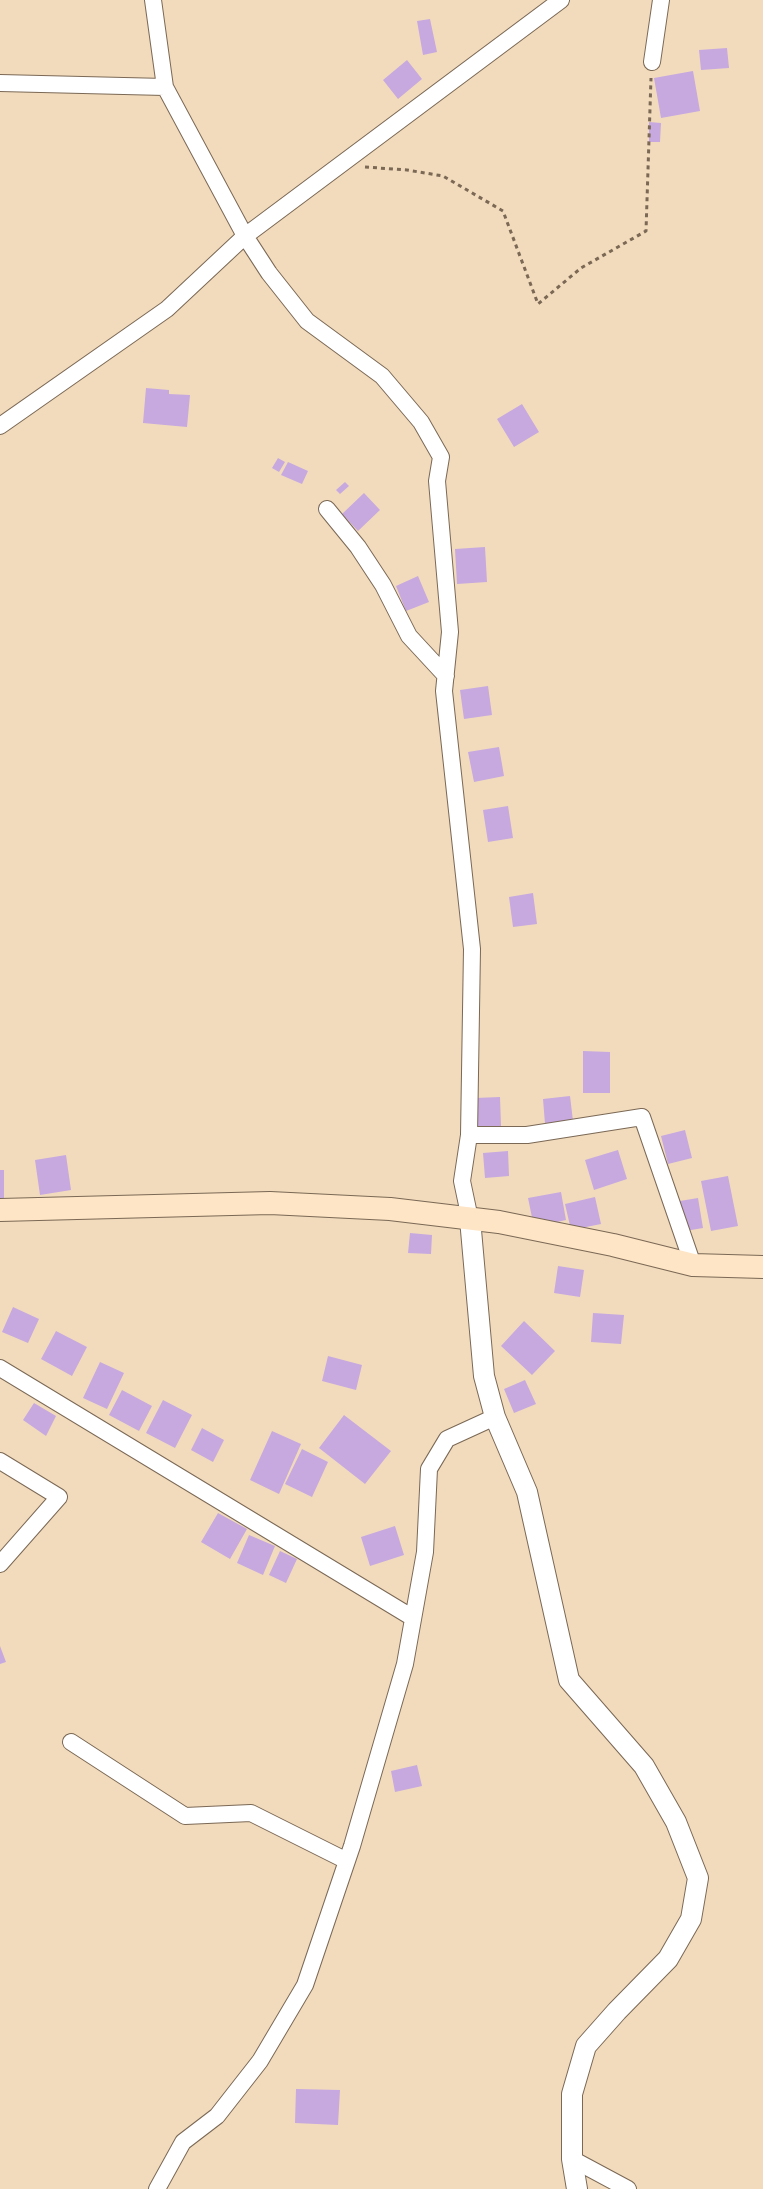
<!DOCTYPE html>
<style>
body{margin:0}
canvas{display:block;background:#f1dbbc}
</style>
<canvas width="763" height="2189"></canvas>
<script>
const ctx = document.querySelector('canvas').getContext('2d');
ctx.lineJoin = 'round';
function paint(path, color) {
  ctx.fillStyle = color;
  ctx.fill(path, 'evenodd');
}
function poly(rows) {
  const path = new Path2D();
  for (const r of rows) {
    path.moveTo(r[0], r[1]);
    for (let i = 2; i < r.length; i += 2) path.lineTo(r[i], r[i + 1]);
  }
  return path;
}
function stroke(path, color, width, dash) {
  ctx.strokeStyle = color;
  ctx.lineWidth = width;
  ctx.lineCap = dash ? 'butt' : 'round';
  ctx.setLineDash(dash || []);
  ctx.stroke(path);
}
paint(poly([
 [430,19,437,52,423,55,417,21],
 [727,48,729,68,701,70,699,50],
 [407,60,422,79,398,99,383,80],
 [693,71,700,111,661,118,654,78],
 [649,122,661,123,660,142,649,142],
 [146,388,169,390,169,394,190,395,187,427,143,423],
 [522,404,539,432,514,447,497,419],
 [278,458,285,462,279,472,272,468],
 [288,462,308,471,302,484,281,475],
 [345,482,349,486,340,494,336,490],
 [364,493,380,510,358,531,342,514],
 [485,547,487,582,457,584,455,549],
 [418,576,429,602,406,611,396,586],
 [488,686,492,715,464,719,460,690],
 [499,747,504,776,474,782,468,752],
 [508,806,513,838,488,842,483,810],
 [533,893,537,924,513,927,509,897],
 [583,1051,610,1052,610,1093,583,1093],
 [570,1096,573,1121,545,1124,543,1099],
 [500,1097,501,1126,476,1127,475,1098],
 [685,1130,692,1158,668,1164,661,1136],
 [618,1150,627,1179,594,1190,585,1160],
 [508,1151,509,1176,485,1178,483,1153],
 [66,1155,71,1190,40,1195,35,1160],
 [0,1170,4,1170,4,1199,0,1199],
 [728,1176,738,1226,711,1231,701,1181],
 [561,1192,566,1220,534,1227,528,1198],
 [595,1197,601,1224,571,1230,565,1204],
 [698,1198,703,1228,679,1232,674,1202],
 [410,1233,432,1235,431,1254,408,1253],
 [558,1266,584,1270,580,1297,554,1293],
 [13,1307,39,1319,28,1343,2,1332],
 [593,1313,624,1315,621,1344,591,1342],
 [524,1321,555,1351,532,1375,501,1346],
 [56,1331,87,1347,72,1376,41,1359],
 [328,1356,362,1365,356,1390,322,1381],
 [100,1362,124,1373,107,1409,83,1398],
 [525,1380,536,1404,514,1413,504,1389],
 [122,1390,152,1406,139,1431,109,1415],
 [163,1400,192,1415,175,1448,146,1433],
 [34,1403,56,1416,46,1436,23,1420],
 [344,1415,391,1451,365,1484,319,1448],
 [202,1428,224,1440,213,1462,191,1450],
 [272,1431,301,1444,279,1494,250,1480],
 [302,1449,328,1462,312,1497,285,1484],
 [218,1513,247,1529,230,1559,201,1542],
 [395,1526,404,1555,370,1566,361,1537],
 [249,1535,275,1546,263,1575,237,1563],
 [280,1551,297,1559,286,1583,269,1575],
 [0,1646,6,1662,0,1664],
 [417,1765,422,1786,395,1792,391,1771],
 [296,2089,340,2090,338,2125,295,2123]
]), '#c7a9e0');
const minor = poly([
 [153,0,165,87],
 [652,62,661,0],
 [0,83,165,87,245,236,269,273,307,321,382,376,421,422,441,457,437,481,450,632,444,691,472,949,469,1135,462,1181,470,1219],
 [0,426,167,309,245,236,561,0],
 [327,509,358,547,383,585,409,636,446,676],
 [469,1135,527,1135,642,1117,693,1265],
 [0,1368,413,1618],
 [0,1461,59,1497,0,1564],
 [71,1742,185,1816,251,1813,347,1861],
 [572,2159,628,2189],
 [157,2189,183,2142,217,2116,260,2061,305,1985,352,1846,405,1664,425,1552,429,1469,447,1439,495,1417]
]);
const tertiary = poly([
 [470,1219,484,1376,495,1417,527,1492,569,1680,644,1766,676,1822,698,1878,691,1919,668,1959,617,2011,586,2046,572,2094,572,2159,577,2189]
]);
const secondary = poly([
 [0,1210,270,1203,390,1209,499,1222,613,1245,693,1265,763,1267]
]);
stroke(minor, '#7b6855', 18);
stroke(tertiary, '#7b6855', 22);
stroke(secondary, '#7b6855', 24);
stroke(poly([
 [365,167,407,170,443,176,503,211,538,304,581,268,646,231,651,78]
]), '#7b6855', 3, [4, 4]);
stroke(minor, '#fff', 16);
stroke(tertiary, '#fff', 20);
stroke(secondary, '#fde5c5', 22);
</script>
